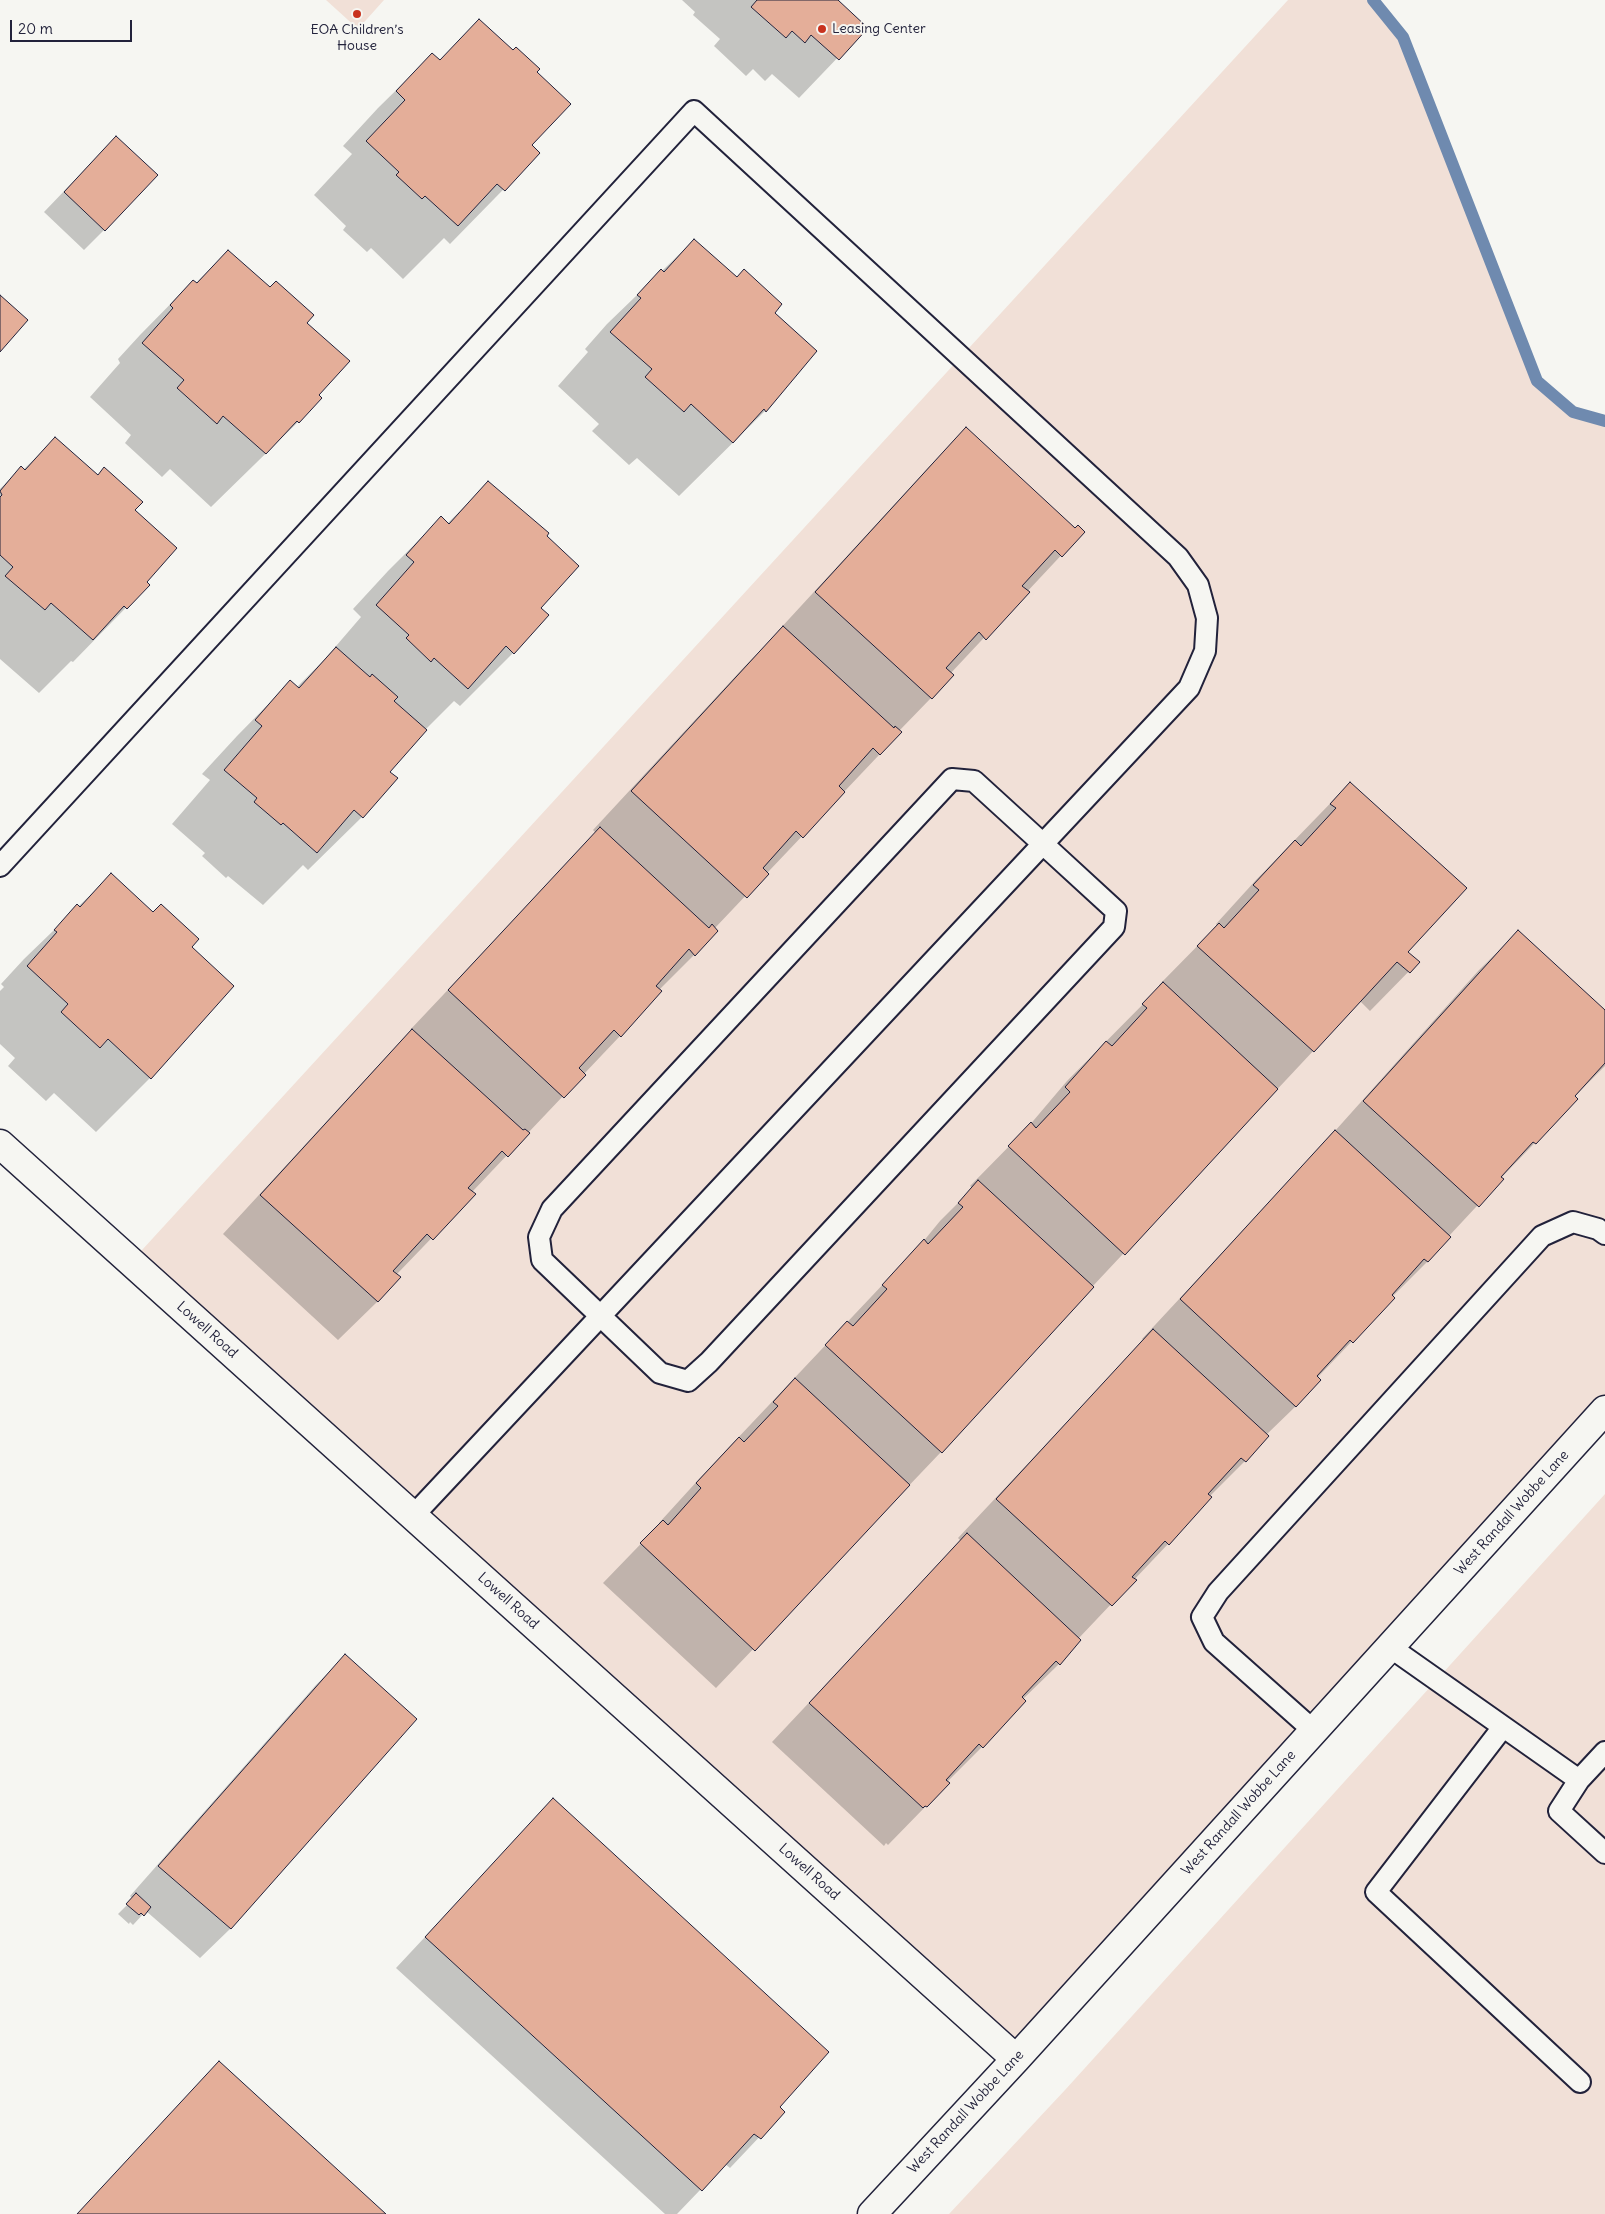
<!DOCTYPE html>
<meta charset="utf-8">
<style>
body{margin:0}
#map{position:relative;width:1605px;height:2214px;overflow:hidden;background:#f6f6f2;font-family:Delius,sans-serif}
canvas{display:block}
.scale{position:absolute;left:10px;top:20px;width:122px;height:22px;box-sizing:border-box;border:2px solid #22223b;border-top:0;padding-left:6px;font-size:15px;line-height:18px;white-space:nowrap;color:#22223b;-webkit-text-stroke:4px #f6f6f2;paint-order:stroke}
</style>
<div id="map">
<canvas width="1605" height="2214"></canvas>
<div class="scale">20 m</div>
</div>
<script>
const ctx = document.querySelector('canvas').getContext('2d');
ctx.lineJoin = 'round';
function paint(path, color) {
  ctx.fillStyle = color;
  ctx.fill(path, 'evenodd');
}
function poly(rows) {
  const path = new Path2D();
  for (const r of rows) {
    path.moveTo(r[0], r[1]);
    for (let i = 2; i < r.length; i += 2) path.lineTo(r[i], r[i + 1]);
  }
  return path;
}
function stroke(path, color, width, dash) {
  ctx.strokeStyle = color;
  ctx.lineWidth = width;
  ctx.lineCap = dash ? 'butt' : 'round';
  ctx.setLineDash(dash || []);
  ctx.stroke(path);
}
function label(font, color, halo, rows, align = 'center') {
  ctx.font = font + ' Delius,sans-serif';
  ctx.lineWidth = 4;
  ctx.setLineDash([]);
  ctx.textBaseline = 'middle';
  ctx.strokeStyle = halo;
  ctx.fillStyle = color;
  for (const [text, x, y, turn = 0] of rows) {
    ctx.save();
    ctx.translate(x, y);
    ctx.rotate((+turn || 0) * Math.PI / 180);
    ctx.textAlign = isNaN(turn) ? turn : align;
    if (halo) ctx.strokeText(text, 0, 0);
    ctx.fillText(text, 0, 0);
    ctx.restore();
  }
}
paint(poly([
 [326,0,384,0,358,29],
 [1288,0,1373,0,1403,37,1537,381,1573,412,1605,421,1605,1410,1016,2059,131,1262],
 [1605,1494,1605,2214,949,2214,1065,2090]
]), '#f1e0d7');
paint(poly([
 [682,0,836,0,866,28,799,98,772,74,765,81,753,69,746,76,714,46,720,39,693,15,695,12],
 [479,20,535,72,530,145,539,153,450,244,444,238,403,279,371,248,367,252,343,230,346,226,314,195,352,154,343,146,378,108,432,55,439,61],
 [116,137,104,230,84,250,44,212],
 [694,240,773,313,765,411,679,496,637,458,629,465,592,431,599,424,558,386,588,352,585,349,607,324],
 [228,251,306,323,317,396,298,422,211,507,170,469,162,477,125,443,131,435,90,397,120,363,118,359,140,335,193,281,196,283],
 [966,429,1075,529,1083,532,950,674,931,698,899,731,900,732,879,755,714,929,694,955,659,990,620,1036,472,1192,474,1194,396,1275,399,1277,377,1302,338,1340,223,1234,374,1070,412,1031,410,1030,596,833,593,830,745,666,779,632,778,631,928,468],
 [55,439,133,510,145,582,148,585,73,662,71,661,39,693,0,659,0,489,21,468,23,470],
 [488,483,545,536,539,608,513,653,460,706,454,701,425,730,389,772,362,817,308,870,303,865,263,905,228,876,226,878,202,856,205,853,172,824,210,780,202,774,237,736,290,682,297,687,324,660,361,617,353,609,388,571,441,518,447,524],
 [1350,783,1406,952,1418,962,1370,1011,1360,1001,1092,1287,941,1452,716,1688,603,1583,660,1524,659,1523,700,1478,922,1243,940,1221,973,1188,970,1186,1028,1127,1067,1081,1161,986,1159,985,1217,926,1216,924,1256,880],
 [111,875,190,947,202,1021,150,1078,96,1132,54,1093,46,1101,8,1066,15,1058,0,1044,0,991,4,987,1,984,24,959],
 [1518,932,1605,1011,1605,1066,1574,1097,1577,1099,1501,1178,1502,1179,1449,1236,1427,1262,1392,1297,1393,1298,1317,1378,1296,1406,1266,1435,1245,1461,1210,1496,1168,1544,1078,1639,1059,1664,1022,1700,982,1747,947,1782,926,1806,888,1845,886,1843,884,1846,772,1742,961,1541,958,1538,1144,1340,1142,1339,1326,1141,1479,970],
 [345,1656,416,1719,230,1929,200,1958,146,1911,133,1925,130,1922,129,1924,118,1914,133,1899,130,1896,315,1686],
 [553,1800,778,2107,783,2112,730,2168,725,2164,677,2214,665,2214,396,1968],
 [219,2062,384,2214,77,2214]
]), '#0003');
stroke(poly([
 [1373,0,1403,37,1537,381,1573,412,1605,421]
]), '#6f8aaf', 12);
const building = poly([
 [757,0,838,0,868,28,839,60,811,35,805,43,792,31,786,38,751,7,757,0],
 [479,19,513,50,516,47,540,69,537,72,571,104,532,145,540,153,505,191,497,184,458,226,425,196,422,199,396,175,399,172,366,141,405,100,396,91,432,53,440,60,479,19],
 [116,136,158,175,105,231,64,192,116,136],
 [694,239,737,277,744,269,782,304,775,313,817,351,766,412,764,409,733,443,691,404,684,412,645,377,652,369,610,332,641,298,637,295,661,269,664,272,694,239],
 [228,250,270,287,276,281,314,315,307,323,350,361,319,395,322,398,299,423,297,421,266,454,223,416,217,424,177,388,184,380,142,343,173,308,170,305,193,280,197,283,228,250],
 [0,295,28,320,0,352,0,295],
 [966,427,1075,528,1078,525,1085,532,1062,557,1055,550,1022,586,1030,592,986,640,979,632,946,668,954,675,932,699,815,592,966,427],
 [55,437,98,475,104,467,143,502,135,510,177,548,147,582,150,585,127,609,124,606,93,640,51,603,45,610,5,576,13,567,0,555,0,497,2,495,0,491,21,466,25,470,55,437],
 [488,481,549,533,547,536,579,566,541,608,549,615,514,654,506,646,468,689,434,658,431,662,406,638,409,635,376,605,414,562,406,555,441,516,449,524,488,481],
 [783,626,894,728,895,726,902,732,880,755,873,748,839,786,845,792,803,838,796,831,763,868,769,874,747,898,631,791,783,626],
 [336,647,370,677,372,674,398,697,394,701,427,730,390,772,398,778,363,818,354,810,317,853,283,823,281,825,254,802,257,798,224,770,262,726,255,720,290,680,299,688,336,647],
 [1350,782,1467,888,1408,952,1420,962,1410,973,1397,962,1314,1052,1197,946,1219,923,1224,928,1259,890,1253,885,1295,840,1301,846,1336,808,1330,804,1350,782],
 [600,827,709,928,712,924,718,931,695,956,689,949,656,986,662,991,621,1037,614,1030,579,1068,586,1075,564,1098,448,990,600,827],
 [111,873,153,912,161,904,199,939,192,947,234,986,151,1079,108,1039,100,1048,61,1012,68,1004,27,966,57,932,54,930,77,904,80,907,111,873],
 [1518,930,1605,1010,1605,1063,1575,1096,1578,1099,1536,1144,1533,1142,1501,1177,1504,1179,1479,1207,1363,1101,1518,930],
 [1163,982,1278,1089,1125,1255,1008,1146,1031,1122,1036,1128,1070,1092,1065,1087,1106,1041,1112,1046,1147,1008,1142,1004,1163,982],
 [412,1029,523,1130,525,1129,530,1133,508,1157,502,1151,468,1188,476,1194,433,1240,427,1234,393,1271,401,1277,378,1302,260,1195,412,1029],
 [1335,1130,1451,1237,1428,1262,1424,1259,1392,1295,1395,1298,1353,1343,1350,1340,1317,1376,1321,1380,1296,1407,1180,1299,1335,1130],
 [978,1180,1094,1287,942,1453,825,1345,847,1321,853,1326,887,1289,882,1285,924,1239,928,1244,963,1207,958,1203,978,1180],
 [1153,1329,1269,1436,1246,1462,1241,1458,1208,1494,1212,1497,1169,1545,1165,1541,1132,1577,1137,1580,1112,1606,996,1499,1153,1329],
 [795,1378,910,1485,755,1651,640,1543,663,1520,668,1525,701,1488,696,1483,739,1437,744,1442,778,1406,773,1402,795,1378],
 [967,1533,1081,1640,1060,1665,1056,1661,1022,1697,1026,1701,983,1748,979,1744,946,1780,950,1783,927,1807,925,1806,923,1808,809,1703,967,1533],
 [345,1654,417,1719,231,1929,158,1866,345,1654],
 [553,1798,829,2052,780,2107,785,2112,761,2139,754,2134,702,2191,425,1937,553,1798],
 [136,1893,151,1907,144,1916,141,1913,139,1915,126,1904,136,1893],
 [219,2061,386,2214,77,2214,219,2061]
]);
paint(building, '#e4ae99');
stroke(building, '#22223b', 1);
const service = poly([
 [952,779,974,781,1043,844,1116,911,1114,927,709,1362,688,1381,660,1373,542,1260,539,1237,552,1209,952,779],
 [0,866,694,111,1178,557,1198,585,1207,618,1205,651,1189,688,413,1516],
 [1390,1647,1579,1780,1605,1752],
 [1503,1727,1376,1892,1580,2082],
 [1314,1731,1214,1642,1202,1617,1218,1592,1542,1236,1573,1222,1598,1229,1605,1234],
 [1579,1780,1559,1811,1605,1853]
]);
const tertiary = poly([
 [0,1144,1016,2059],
 [872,2214,1016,2059,1605,1410]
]);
stroke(service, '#22223b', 24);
stroke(tertiary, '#22223b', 31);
stroke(service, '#f6f6f2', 20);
stroke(tertiary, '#f6f6f2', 28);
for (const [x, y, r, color] of [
 [357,14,5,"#c8321e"],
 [822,29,5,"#c8321e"]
]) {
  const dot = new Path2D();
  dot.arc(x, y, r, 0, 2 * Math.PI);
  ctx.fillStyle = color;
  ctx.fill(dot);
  stroke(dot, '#f6f6f2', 2);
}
label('14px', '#22223b', '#f6f6f2', [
 ["Leasing Center",832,29],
 ["EOA Children’s",357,30,"center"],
 ["House",357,46,"center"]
], 'left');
label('14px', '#22223b', '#f6f6f2', [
 ["Lowell Road",207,1330,42],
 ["West Randall Wobbe Lane",1512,1513,-48],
 ["Lowell Road",508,1601,42],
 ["West Randall Wobbe Lane",1239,1813,-48],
 ["Lowell Road",809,1872,42],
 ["West Randall Wobbe Lane",966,2112,-47]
]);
</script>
